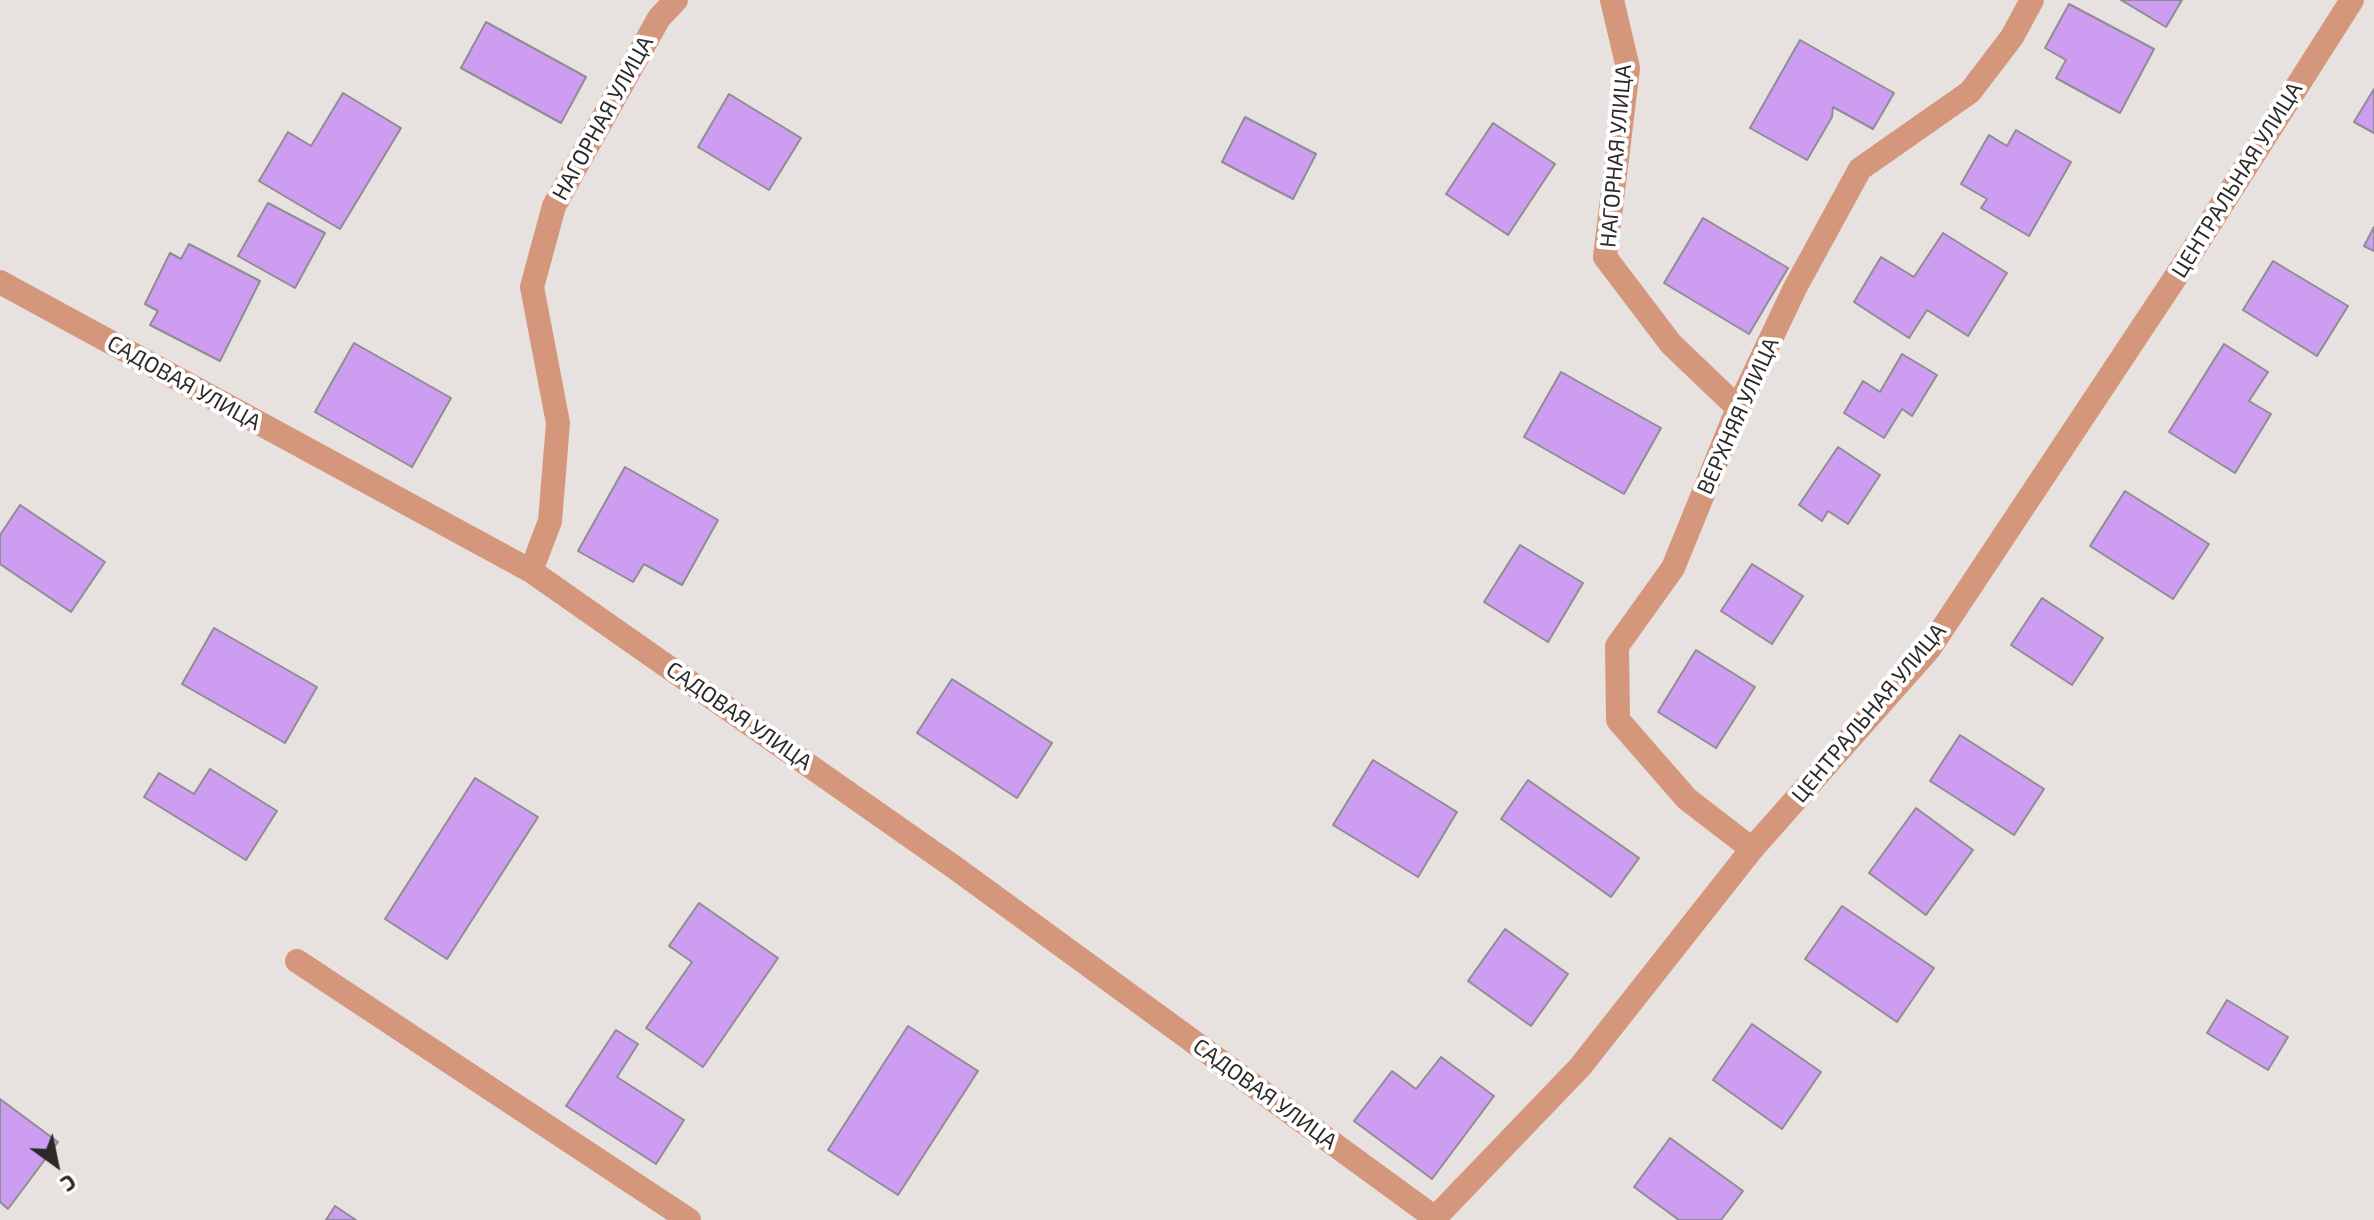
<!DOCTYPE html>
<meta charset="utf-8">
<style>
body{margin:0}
#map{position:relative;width:2374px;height:1220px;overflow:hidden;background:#e7e1df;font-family:"Exo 2",sans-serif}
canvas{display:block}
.north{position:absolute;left:16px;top:1124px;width:80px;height:80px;-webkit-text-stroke:6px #fff;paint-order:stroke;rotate:147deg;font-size:22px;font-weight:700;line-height:32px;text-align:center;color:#2c2a29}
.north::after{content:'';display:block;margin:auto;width:28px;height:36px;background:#2c2a29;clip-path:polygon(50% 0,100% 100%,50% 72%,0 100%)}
</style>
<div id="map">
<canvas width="2374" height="1220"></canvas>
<div class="north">С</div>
</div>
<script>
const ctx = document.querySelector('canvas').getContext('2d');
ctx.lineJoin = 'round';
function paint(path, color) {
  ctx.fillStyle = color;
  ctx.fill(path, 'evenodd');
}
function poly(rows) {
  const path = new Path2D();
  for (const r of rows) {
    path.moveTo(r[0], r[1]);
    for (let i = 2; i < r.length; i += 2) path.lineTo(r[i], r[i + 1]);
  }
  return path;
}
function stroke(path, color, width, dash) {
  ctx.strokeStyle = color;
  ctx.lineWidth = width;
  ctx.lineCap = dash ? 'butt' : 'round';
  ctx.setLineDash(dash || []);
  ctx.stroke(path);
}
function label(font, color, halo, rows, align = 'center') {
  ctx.font = font + ' "Exo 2",sans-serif';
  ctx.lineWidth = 8;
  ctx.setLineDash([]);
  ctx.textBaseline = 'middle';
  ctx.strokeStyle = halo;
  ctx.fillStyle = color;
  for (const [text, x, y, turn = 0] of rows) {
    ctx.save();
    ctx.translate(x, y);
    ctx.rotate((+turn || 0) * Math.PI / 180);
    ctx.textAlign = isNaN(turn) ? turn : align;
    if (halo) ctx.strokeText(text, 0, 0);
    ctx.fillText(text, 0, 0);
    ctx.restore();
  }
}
const building = poly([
 [2121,0,2182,0,2166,27,2121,0],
 [2069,4,2154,49,2120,113,2056,78,2066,60,2045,48,2069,4],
 [486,22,586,77,561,123,461,68,486,22],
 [1800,40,1894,93,1873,129,1833,107,1832,117,1807,160,1750,128,1800,40],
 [2374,89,2374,133,2354,122,2374,89],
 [343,93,401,128,340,229,259,181,288,132,311,146,343,93],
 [729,94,801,138,769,190,698,147,729,94],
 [1245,117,1316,154,1293,199,1222,162,1245,117],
 [1493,123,1555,164,1508,235,1446,194,1493,123],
 [2016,130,2071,162,2029,236,1981,208,1987,199,1961,184,1989,135,2007,146,2016,130],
 [268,203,325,233,295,288,238,256,268,203],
 [1703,218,1788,268,1749,334,1664,283,1703,218],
 [2374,227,2374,251,2364,246,2374,227],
 [1943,233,2007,273,1968,336,1927,310,1909,338,1854,302,1881,257,1914,277,1943,233],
 [189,244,260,281,220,361,150,325,158,311,145,304,170,253,181,259,189,244],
 [2273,261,2348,306,2317,356,2243,310,2273,261],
 [354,343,451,398,412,467,315,412,354,343],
 [2224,344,2268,372,2249,401,2271,414,2235,473,2169,432,2224,344],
 [1902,354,1937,375,1912,416,1902,409,1884,438,1844,413,1863,381,1880,392,1902,354],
 [1561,372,1661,428,1624,494,1524,437,1561,372],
 [1838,447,1880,475,1848,524,1828,511,1822,521,1799,505,1838,447],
 [625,467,718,520,682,585,644,564,633,582,578,551,625,467],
 [2125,491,2209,544,2173,599,2090,546,2125,491],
 [20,505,105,562,71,612,0,564,0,535,20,505],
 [1520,545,1583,583,1548,642,1484,602,1520,545],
 [1752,564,1803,596,1772,644,1721,611,1752,564],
 [2042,598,2103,638,2072,685,2011,645,2042,598],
 [214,628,317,687,285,743,182,684,214,628],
 [1696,650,1755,687,1716,748,1658,712,1696,650],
 [952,679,1052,743,1017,798,917,733,952,679],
 [1960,735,2044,789,2014,835,1930,781,1960,735],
 [1373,760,1457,812,1418,877,1333,825,1373,760],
 [210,769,277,811,246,860,144,797,159,773,194,794,210,769],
 [475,778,538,817,447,959,385,919,475,778],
 [1528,780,1639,858,1611,897,1501,819,1528,780],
 [1916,808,1973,850,1926,915,1869,873,1916,808],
 [699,903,778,958,703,1067,646,1028,692,962,669,946,699,903],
 [1842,906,1934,968,1897,1022,1805,959,1842,906],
 [1505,929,1568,974,1531,1026,1468,981,1505,929],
 [2227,1000,2288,1037,2268,1070,2207,1033,2227,1000],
 [1752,1024,1821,1072,1782,1129,1713,1080,1752,1024],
 [908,1026,978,1071,898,1195,828,1150,908,1026],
 [616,1030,638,1044,617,1077,684,1120,656,1164,566,1106,616,1030],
 [1441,1057,1494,1096,1432,1179,1354,1121,1392,1071,1416,1089,1441,1057],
 [0,1099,58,1142,8,1209,0,1202,0,1099],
 [1670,1138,1743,1191,1721,1220,1679,1220,1634,1187,1670,1138],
 [335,1206,356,1220,326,1220,335,1206]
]);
paint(building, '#cd9df2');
stroke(building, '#908d92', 2);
stroke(poly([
 [1612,0,1628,68,1605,257,1671,344,1738,408],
 [0,282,531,571,954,867,1435,1218],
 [531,571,550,521,558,423,532,287,554,206,659,18,676,0],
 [1752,849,1687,799,1618,720,1617,646,1673,568,1738,408,1795,288,1860,169,1970,92,2012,37,2032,0],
 [297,961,689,1220],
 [1433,1220,1580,1067,1752,849,1929,649,2177,275,2352,0]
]), '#d5977b', 24);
label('22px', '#2c2a29', '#fff', [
 ["НАГОРНАЯ УЛИЦА",603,118,-61],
 ["НАГОРНАЯ УЛИЦА",1616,156,-85],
 ["ЦЕНТРАЛЬНАЯ УЛИЦА",2237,180,-58],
 ["САДОВАЯ УЛИЦА",184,383,29],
 ["ВЕРХНЯЯ УЛИЦА",1738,416,-66],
 ["ЦЕНТРАЛЬНАЯ УЛИЦА",1869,713,-50],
 ["САДОВАЯ УЛИЦА",739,716,35],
 ["САДОВАЯ УЛИЦА",1265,1094,36]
]);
</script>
